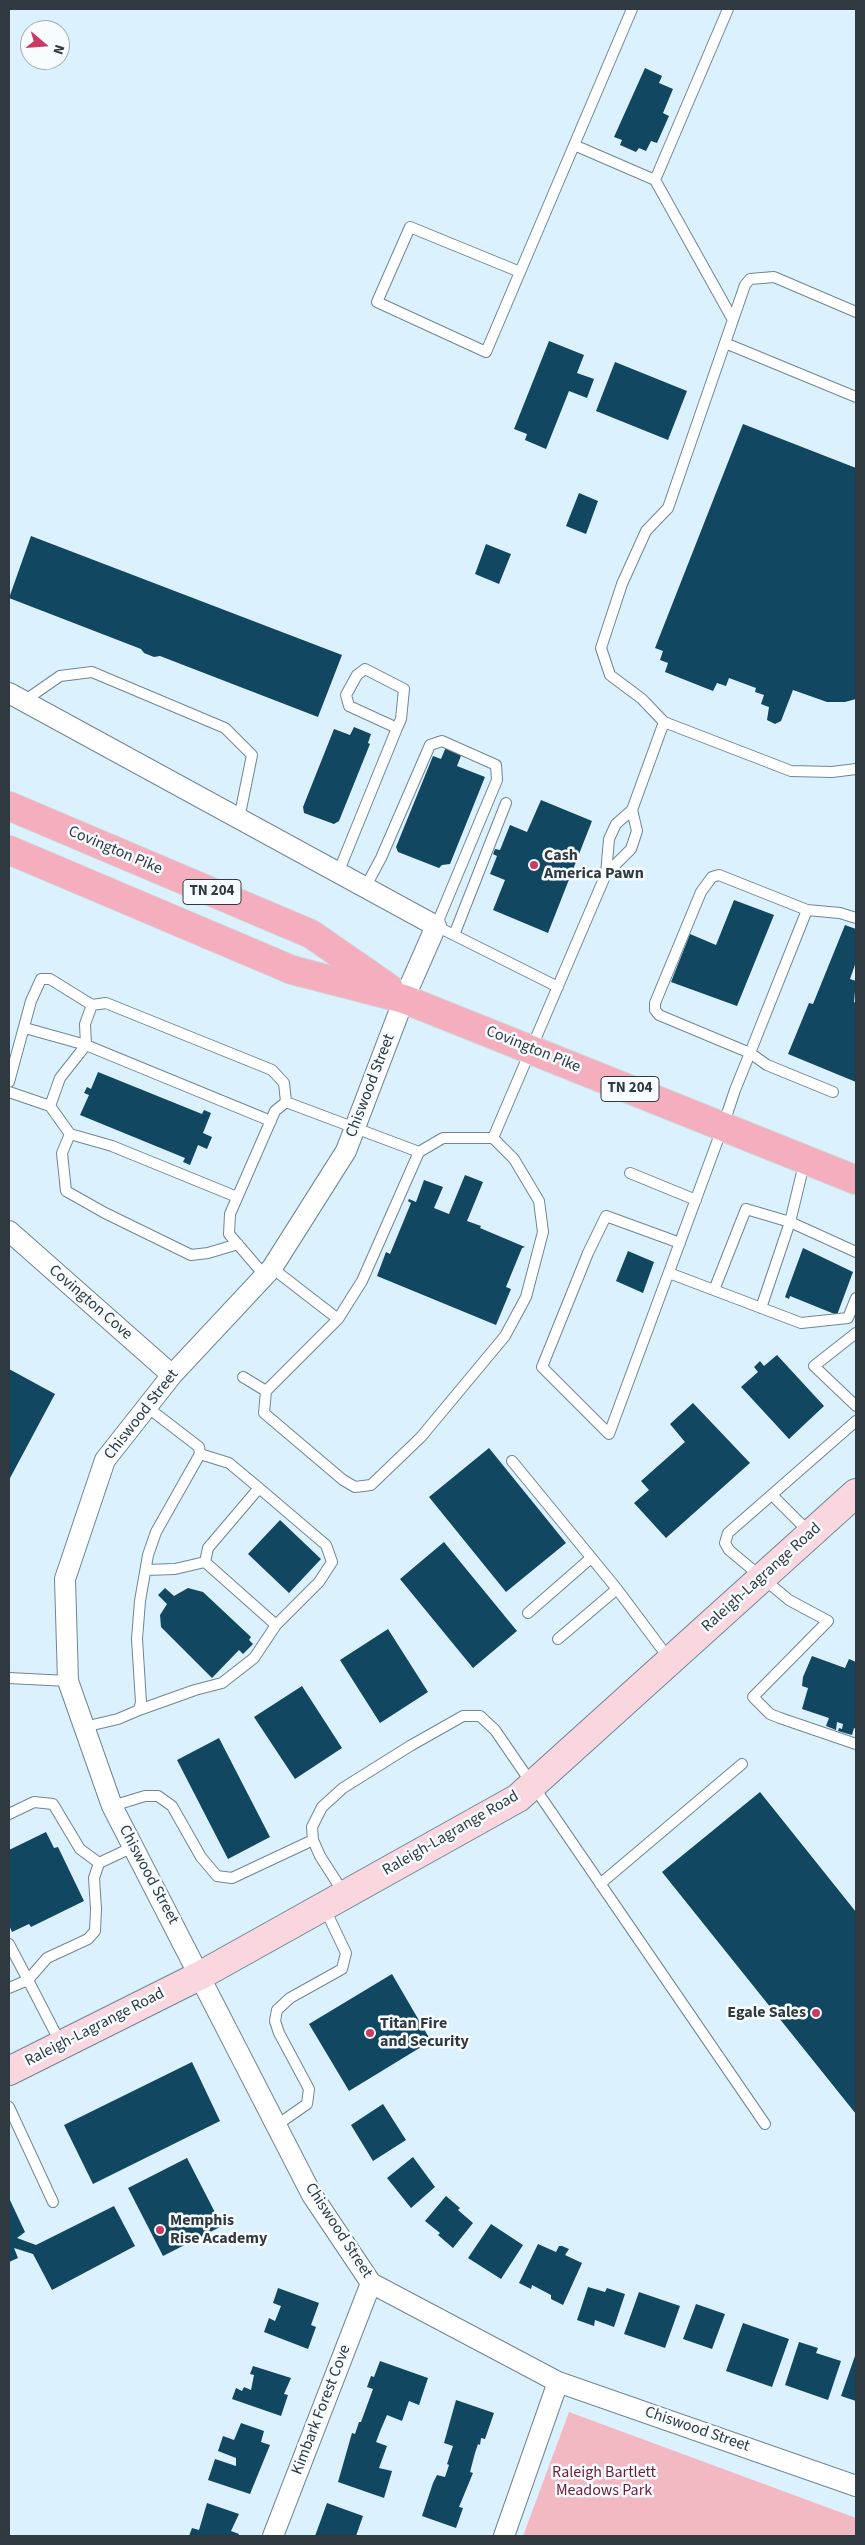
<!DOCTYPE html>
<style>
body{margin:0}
#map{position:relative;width:865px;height:2545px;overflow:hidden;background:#dcf1fe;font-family:"Source Sans 3",sans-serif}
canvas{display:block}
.frame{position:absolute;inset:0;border:10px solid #2f3a40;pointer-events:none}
.north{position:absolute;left:20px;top:20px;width:50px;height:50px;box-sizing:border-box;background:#f6fcff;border:1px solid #a6aeb3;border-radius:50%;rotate:108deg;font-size:14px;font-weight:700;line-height:20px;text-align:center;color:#2f3a40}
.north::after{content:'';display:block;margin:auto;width:18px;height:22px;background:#c93a64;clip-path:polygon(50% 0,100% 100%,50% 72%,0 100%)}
</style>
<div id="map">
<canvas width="865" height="2545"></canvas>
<div class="frame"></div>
<div class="north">N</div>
</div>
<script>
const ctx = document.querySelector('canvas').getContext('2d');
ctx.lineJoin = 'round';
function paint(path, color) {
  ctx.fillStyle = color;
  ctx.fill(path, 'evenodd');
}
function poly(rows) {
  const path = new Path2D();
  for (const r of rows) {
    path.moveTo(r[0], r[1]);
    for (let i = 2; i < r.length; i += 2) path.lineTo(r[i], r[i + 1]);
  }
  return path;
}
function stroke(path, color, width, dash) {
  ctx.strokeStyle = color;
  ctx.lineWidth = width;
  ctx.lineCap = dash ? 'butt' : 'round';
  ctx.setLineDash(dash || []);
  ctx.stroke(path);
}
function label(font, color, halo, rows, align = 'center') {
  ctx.font = font + ' "Source Sans 3",sans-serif';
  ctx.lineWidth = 5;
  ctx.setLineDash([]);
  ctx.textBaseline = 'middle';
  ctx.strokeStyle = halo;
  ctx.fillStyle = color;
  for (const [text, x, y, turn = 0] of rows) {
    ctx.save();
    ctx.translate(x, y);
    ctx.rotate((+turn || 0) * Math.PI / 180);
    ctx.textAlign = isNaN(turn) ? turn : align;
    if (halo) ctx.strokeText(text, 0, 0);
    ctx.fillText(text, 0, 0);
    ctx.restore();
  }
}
paint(poly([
 [569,2412,856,2518,856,2536,523,2536]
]), '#f3b9c3');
paint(poly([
 [645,68,662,76,659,83,673,89,663,113,669,116,657,143,651,141,646,151,639,148,636,152,620,145,622,140,614,137],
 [549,341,584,355,577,373,594,379,587,398,569,391,546,449,525,440,527,434,514,429],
 [615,362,687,391,668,440,596,411],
 [743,424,856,468,856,699,845,702,827,702,793,690,781,721,775,724,767,720,769,707,761,704,764,695,755,692,756,688,729,678,726,686,717,683,713,691,665,672,668,663,660,660,663,651,655,648],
 [579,493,598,501,586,534,566,526],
 [31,536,342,655,318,717,160,656,154,657,144,653,141,649,9,598],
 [486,544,511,554,499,584,475,574],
 [354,727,371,734,368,743,370,744,339,821,334,824,304,813,303,807,334,729,350,735],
 [446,747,462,753,457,766,485,777,450,864,442,865,439,868,398,852,396,847,433,756,441,759],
 [541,800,592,821,548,933,493,910,505,880,490,874,497,856,493,854,495,849,500,850,510,825,527,832],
 [734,900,774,915,737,1006,671,982,690,934,716,945],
 [845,925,856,929,856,962,850,979,856,981,854,1002,856,1003,856,1082,788,1054,809,1003,813,1004],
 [98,1072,202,1114,204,1110,211,1113,203,1133,212,1137,207,1149,198,1145,190,1165,183,1162,185,1158,80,1115,89,1095,84,1093,87,1087,91,1089],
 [465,1175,483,1182,467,1221,481,1226,480,1228,525,1247,522,1248,506,1287,511,1289,496,1325,377,1276,386,1252,390,1254,411,1203,408,1201,409,1199,416,1202,424,1180,443,1187,434,1208,449,1214],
 [803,1248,853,1272,837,1315,790,1296,789,1299,785,1297],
 [628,1251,654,1262,643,1293,616,1281],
 [777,1355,824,1406,789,1439,741,1387,758,1372,754,1367,760,1361,764,1366],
 [9,1369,55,1394,9,1480],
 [693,1403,750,1463,666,1538,634,1503,649,1490,641,1481,685,1442,670,1424],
 [489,1448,566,1543,506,1592,429,1497],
 [280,1520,321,1559,289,1593,248,1554],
 [444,1542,517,1631,473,1668,400,1579],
 [165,1588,174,1596,188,1588,203,1592,251,1637,249,1640,253,1644,243,1654,239,1650,212,1678,161,1627,160,1615,167,1604,158,1595],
 [388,1629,428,1692,380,1723,340,1660],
 [812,1656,845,1668,849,1659,856,1662,856,1729,854,1728,852,1735,838,1731,839,1728,842,1729,843,1724,837,1722,836,1730,826,1726,829,1718,802,1709,808,1688,802,1686,803,1677],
 [302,1686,342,1748,295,1779,254,1717],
 [219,1738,270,1837,228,1859,177,1760],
 [760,1792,856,1912,856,2114,662,1872],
 [46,1832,54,1848,58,1847,84,1901,31,1927,29,1924,12,1932,9,1925,9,1850],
 [392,1974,431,2041,349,2091,309,2024],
 [192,2062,220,2121,93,2184,64,2125],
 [383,2104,406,2140,373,2161,351,2125],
 [413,2157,435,2187,411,2208,387,2178],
 [187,2158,222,2226,163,2256,128,2188],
 [446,2196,460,2208,458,2210,473,2223,453,2248,438,2235,440,2233,425,2221],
 [9,2198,25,2232,17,2238,36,2245,114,2206,135,2246,52,2290,33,2254,14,2248,18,2258,9,2262],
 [491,2224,523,2245,501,2279,468,2258],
 [538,2244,556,2252,559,2246,562,2246,569,2249,565,2255,582,2263,563,2305,551,2299,551,2295,532,2285,531,2289,519,2283],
 [588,2287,605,2292,607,2288,625,2294,614,2327,595,2320,594,2326,577,2320],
 [278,2288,319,2303,311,2325,316,2327,308,2349,264,2332,269,2318,275,2321,281,2306,273,2303],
 [639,2292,680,2306,665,2348,624,2334],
 [696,2304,725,2314,712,2349,683,2339],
 [743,2323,789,2339,772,2387,726,2371],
 [799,2342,818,2348,816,2353,841,2361,828,2400,785,2385],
 [856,2353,856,2401,841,2396],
 [380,2361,428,2378,419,2405,409,2401,402,2421,387,2415,381,2429,376,2442,387,2446,379,2468,392,2471,384,2498,338,2482,352,2433,355,2434,359,2422,361,2422,373,2389,367,2387,371,2376,374,2377],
 [253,2366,291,2378,284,2394,288,2395,281,2416,232,2399,236,2388,242,2391,244,2387,251,2390,254,2375,250,2374],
 [456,2400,494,2413,485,2439,481,2438,480,2445,478,2444,475,2453,470,2472,473,2473,459,2507,463,2508,456,2528,422,2516,433,2483,437,2475,445,2477,449,2465,447,2464,453,2446,444,2443],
 [241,2423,264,2431,261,2442,270,2445,250,2494,208,2480,215,2459,236,2466,236,2458,218,2451,223,2436,234,2440],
 [207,2503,239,2514,231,2531,239,2534,238,2536,189,2536,192,2528,199,2530],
 [327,2503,363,2516,356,2536,315,2536]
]), '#114761');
const lane = poly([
 [728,9,655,180,733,320],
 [574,145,655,180],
 [520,272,410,227,377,302,486,352,632,9],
 [856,312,774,277,750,279,745,285,668,508,646,531,622,584,601,648,610,675,642,699,664,722,791,771,832,772,856,769],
 [725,343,856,397],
 [24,701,60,676,92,672,225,728,252,755,239,819],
 [338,873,397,728,401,719,404,689,365,669,357,675,346,695,349,706,397,728],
 [606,874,631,849,637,831,632,810],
 [365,888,381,858,430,745,442,741,496,765,497,780,436,926,558,987],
 [807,910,840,913,856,918],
 [454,935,506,803],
 [25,1028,86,1045,60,1078,50,1106,70,1134],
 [9,1082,31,1001,41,979,50,979,92,1005],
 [9,1092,50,1106],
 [271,1121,86,1045,85,1024,92,1005,106,1003,272,1070,284,1083,286,1102],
 [493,1138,514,1159,539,1201,543,1232,526,1297,505,1336,421,1437,371,1485,355,1487,343,1480,264,1413,266,1391,338,1319,362,1281,419,1152,443,1138,493,1138,606,874,609,839,616,824,632,810,664,722],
 [630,1173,696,1200],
 [237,1197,112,1146,70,1134,62,1153,66,1191,105,1213,191,1255,208,1253,238,1244],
 [680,1243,606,1216,588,1253,542,1367,609,1434,723,1126,735,1090,750,1053,807,910,719,875,712,877,701,892,655,1003,655,1010,659,1015,750,1053,767,1065,833,1092],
 [272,1268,338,1319],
 [669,1273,801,1323,848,1318,856,1298],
 [265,1276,229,1234,230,1214,275,1111,286,1102,419,1152],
 [714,1290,746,1209,790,1222,856,1252],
 [761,1308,790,1222,805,1160],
 [856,1333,814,1366,856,1406],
 [243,1377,266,1391],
 [856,1421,728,1533,725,1543,729,1550,789,1600,828,1621,753,1697,770,1714,780,1718,856,1744],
 [200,1454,229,1463,259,1488,326,1545,332,1562,319,1582,276,1625,205,1562,208,1548,259,1488],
 [512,1461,617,1589],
 [772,1495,810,1533],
 [146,1570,175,1569,205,1562],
 [528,1613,591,1558],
 [558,1639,617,1589,670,1660],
 [9,1678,68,1681],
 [139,1710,195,1690,222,1683,254,1658,276,1625],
 [84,1727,118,1719,139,1710,141,1702,137,1639,140,1601,148,1555,156,1532,200,1454,199,1447,147,1407],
 [112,1806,145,1796,158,1796,172,1806,201,1857,217,1876,232,1878,313,1840],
 [9,1814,34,1802,53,1804,80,1849,99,1863],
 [600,1884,742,1764],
 [345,1895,320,1856,313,1840,312,1827,322,1807,343,1788,410,1746,463,1716,480,1716,495,1730,765,2124],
 [9,1944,28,1980,9,1988],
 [61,2044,28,1980,47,1958,88,1939,95,1931,96,1909,94,1878,99,1863,133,1847],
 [9,2107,53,2202],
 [277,2125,307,2104,309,2089,279,2033,275,2021,277,2010,290,1998,342,1969,346,1953,324,1907]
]);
const street = poly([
 [9,693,436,926,404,999,346,1151,272,1268,172,1375,105,1460,65,1579,68,1681,112,1806,312,2195,371,2283,558,2382,856,2486],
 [9,1231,172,1375],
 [273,2536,371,2283],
 [504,2536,558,2382]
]);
const secondary = poly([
 [9,2071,201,1975,518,1798,856,1493]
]);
const primary = poly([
 [9,806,311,934,389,988],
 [9,850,292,970,404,999,856,1180]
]);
stroke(lane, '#6e8694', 12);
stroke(street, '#6e8694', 22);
stroke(secondary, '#6e8694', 30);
stroke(primary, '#d1d4d5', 30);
stroke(lane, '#fff', 10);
stroke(street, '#fff', 20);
stroke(secondary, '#fad6de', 28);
stroke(primary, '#f5aebe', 28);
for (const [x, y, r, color] of [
 [534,865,5,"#c93a64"],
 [816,2013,5,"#c93a64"],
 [370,2033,5,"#c93a64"],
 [160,2230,5,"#c93a64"]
]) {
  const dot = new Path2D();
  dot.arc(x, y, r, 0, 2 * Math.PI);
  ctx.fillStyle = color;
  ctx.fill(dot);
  stroke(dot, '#f6fcff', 2);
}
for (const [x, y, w] of [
 [212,892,58],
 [630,1089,58]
]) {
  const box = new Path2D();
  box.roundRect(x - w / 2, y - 12.5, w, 25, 4);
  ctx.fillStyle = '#f6fcff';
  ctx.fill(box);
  stroke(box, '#2f3a40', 1);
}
label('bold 15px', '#2f3a40', null, [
 ["TN 204",212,892],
 ["TN 204",630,1089]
]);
label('16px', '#2f3a40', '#f6fcff', [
 ["Covington Pike",115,851,23],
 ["Covington Pike",533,1050,22],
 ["Chiswood Street",371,1086,-69],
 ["Covington Cove",90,1303,41],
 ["Chiswood Street",142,1415,-52],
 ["Raleigh-Lagrange Road",762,1578,-42],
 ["Raleigh-Lagrange Road",451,1834,-30],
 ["Chiswood Street",148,1875,62],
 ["Raleigh-Lagrange Road",95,2028,-27],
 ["Chiswood Street",338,2231,57],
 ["Kimbark Forest Cove",322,2410,-69],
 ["Chiswood Street",697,2430,19]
]);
label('bold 16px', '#2f3a40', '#f6fcff', [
 ["Cash",544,856],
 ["America Pawn",544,874],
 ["Egale Sales",806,2013,"right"],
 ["Titan Fire",380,2024],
 ["and Security",380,2042],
 ["Memphis",170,2221],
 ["Rise Academy",170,2239]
], 'left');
label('16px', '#701c35', '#f6fcff', [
 ["Raleigh Bartlett",604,2473],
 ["Meadows Park",604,2491]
]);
</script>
